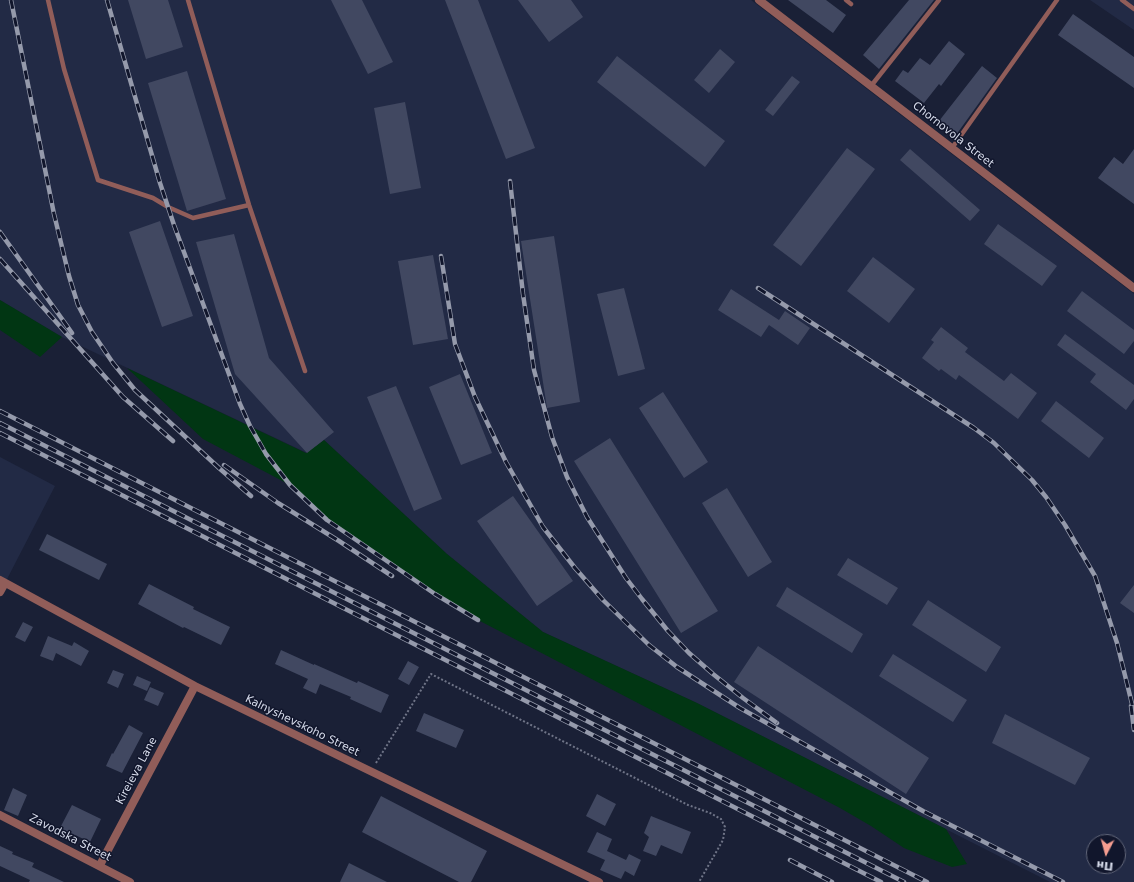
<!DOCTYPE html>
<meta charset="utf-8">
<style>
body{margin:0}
#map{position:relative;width:1134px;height:882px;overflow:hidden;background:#1a2036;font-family:"DejaVu Sans",sans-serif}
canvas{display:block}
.north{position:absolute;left:1086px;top:834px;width:40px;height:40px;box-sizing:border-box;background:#11162c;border:1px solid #616679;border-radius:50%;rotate:186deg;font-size:11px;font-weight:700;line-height:16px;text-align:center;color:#d8ddec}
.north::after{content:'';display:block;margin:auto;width:14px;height:18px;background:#f59d90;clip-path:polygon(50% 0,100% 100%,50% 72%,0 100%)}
</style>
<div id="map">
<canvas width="1134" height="882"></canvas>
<div class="north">Пн</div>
</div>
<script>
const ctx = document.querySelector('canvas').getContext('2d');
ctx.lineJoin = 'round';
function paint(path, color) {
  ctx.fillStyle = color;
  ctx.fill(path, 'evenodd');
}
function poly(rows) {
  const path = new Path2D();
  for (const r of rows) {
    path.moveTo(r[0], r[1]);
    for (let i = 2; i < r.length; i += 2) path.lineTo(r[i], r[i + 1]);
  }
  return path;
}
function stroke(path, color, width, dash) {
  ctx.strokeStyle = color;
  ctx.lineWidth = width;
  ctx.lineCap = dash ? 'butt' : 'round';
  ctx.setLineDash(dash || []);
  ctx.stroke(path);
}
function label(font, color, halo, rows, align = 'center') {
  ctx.font = font + ' "DejaVu Sans",sans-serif';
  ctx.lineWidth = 3;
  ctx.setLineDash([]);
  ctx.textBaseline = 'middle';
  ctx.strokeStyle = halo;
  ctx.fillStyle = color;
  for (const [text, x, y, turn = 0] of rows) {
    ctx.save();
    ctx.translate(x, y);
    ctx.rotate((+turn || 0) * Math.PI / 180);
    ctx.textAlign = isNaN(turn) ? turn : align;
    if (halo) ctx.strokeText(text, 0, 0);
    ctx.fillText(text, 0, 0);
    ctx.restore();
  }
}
paint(poly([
 [0,0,751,0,1134,294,1134,882,1050,882,697,703,543,632,447,554,324,440,307,453,62,337,0,300],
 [1094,842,1118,842,1118,866,1094,866],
 [1090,0,1134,0,1134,30],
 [0,457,55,486,5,583,0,580]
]), '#222a45');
paint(poly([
 [0,300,62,337,40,357,0,330],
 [127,368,306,453,324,440,447,554,543,632,697,703,946,829,967,864,952,867,904,848,871,826,840,808,478,620,435,594,327,520,290,485,203,439]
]), '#013613');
paint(poly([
 [128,0,168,0,183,47,146,59],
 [331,0,362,0,393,62,368,74],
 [445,0,478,0,535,148,506,159],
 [518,0,571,0,583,17,549,42],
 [788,0,826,0,846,15,833,33],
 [909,0,934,0,879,69,863,55],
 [1073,14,1134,57,1134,88,1058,35],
 [949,41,965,54,941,86,939,84,924,103,895,81,903,70,908,73,920,58,930,65],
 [720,49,735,62,709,93,694,80],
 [617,56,725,141,705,167,597,82],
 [982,66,997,78,956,135,939,121],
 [187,71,226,199,187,211,148,83],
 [792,76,800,82,773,116,765,110],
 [405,102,421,188,390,194,374,108],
 [847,148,875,169,801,266,773,245],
 [910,149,980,210,970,221,900,160],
 [1134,149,1134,204,1098,178,1114,157,1123,164],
 [160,221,193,316,162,327,129,232],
 [998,224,1057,266,1042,286,984,244],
 [234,234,269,358,334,432,307,453,235,374,196,242],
 [554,236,580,402,547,408,521,241],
 [433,255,448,339,413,345,398,261],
 [873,257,915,289,889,323,847,291],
 [624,288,645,369,618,376,597,294],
 [731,289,779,320,785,311,810,328,798,345,769,325,761,337,718,310],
 [1082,291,1134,330,1134,341,1124,354,1067,311],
 [941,327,968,348,965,352,1004,381,1011,373,1037,393,1018,419,959,375,956,380,941,369,939,371,922,358,934,342,931,340],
 [1065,334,1134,385,1134,399,1126,410,1090,382,1096,374,1057,345],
 [460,374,492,453,461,465,429,387],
 [396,386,442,499,414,511,367,397],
 [663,392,708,462,684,478,639,408],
 [1056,401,1104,438,1089,458,1041,421],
 [610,438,718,611,681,633,574,461],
 [727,488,772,562,748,577,702,503],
 [513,496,573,581,537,606,477,521],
 [47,534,107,564,99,580,39,550],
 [848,558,898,588,887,605,837,575],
 [149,584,194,607,193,609,230,627,221,645,184,627,183,628,138,604],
 [1134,585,1134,613,1120,603],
 [787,587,863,634,852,653,776,606],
 [928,600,1001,647,986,672,912,625],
 [23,622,33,627,25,642,15,637],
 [48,636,72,646,74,642,89,651,81,666,56,653,53,661,40,656],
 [758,646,929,758,906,794,734,682],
 [281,650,314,665,314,664,357,683,358,681,389,695,381,713,350,699,351,697,320,684,316,694,303,688,308,679,275,664],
 [893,654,967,700,953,722,879,676],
 [408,661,419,667,409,685,398,679],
 [113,670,124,674,118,688,107,683],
 [137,676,151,682,147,691,133,685],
 [150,687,164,693,158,706,144,700],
 [424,713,464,730,456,748,416,731],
 [1005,714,1090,758,1075,785,992,743],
 [129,725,143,733,122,773,106,766,112,753,113,754],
 [13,788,27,795,18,816,4,810],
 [597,794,616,804,605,826,586,816],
 [381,796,487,851,471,882,459,882,362,832],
 [72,805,101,819,90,842,60,828],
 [651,816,691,832,682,854,661,845,656,856,643,851,649,837,644,833],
 [597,832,612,839,607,851,626,860,629,854,641,860,634,876,625,871,621,879,600,870,605,860,587,852],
 [0,846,13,852,12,854,34,863,32,867,64,882,29,882,30,880,0,866],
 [349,863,387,882,340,882]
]), '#414861');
stroke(poly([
 [376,763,431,674,688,805,710,813,721,819,725,827,723,840,699,882]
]), '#6f7487', 2, [2, 2]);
stroke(poly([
 [48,0,64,69,98,180,153,198,168,207,193,218,249,205],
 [188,0,249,205,305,371],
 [846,0,851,4],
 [1122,0,1134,9],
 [871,86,939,0],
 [952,148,1057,0]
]), '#915d59', 4.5);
stroke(poly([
 [0,580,195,686,599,882],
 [0,592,5,583],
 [100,865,195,686]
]), '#915d59', 8);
stroke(poly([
 [759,0,1134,288],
 [0,815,130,882]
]), '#915d59', 8);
const rail = poly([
 [11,0,54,214,69,276,78,305,92,332,113,363,135,390,219,468,251,496],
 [107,0,160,183,174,225,240,404,250,426,266,454,290,485,327,520,435,594,478,620],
 [510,181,523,294,534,370,552,437,567,477,587,517,626,578,642,599,668,631,689,653,713,674,743,698,777,723],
 [0,232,72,333],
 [441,256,455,344,475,397,506,462,543,527,575,568,603,600,649,645,677,667,740,708,923,811,1063,882],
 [0,259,123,397,173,441],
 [758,288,974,428,994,443,1032,480,1046,497,1065,525,1095,576,1117,643,1134,712],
 [0,411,927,882],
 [0,423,904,882],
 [0,433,881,882],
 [224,465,278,503,339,541,392,576],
 [1131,706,1134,730],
 [790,860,832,882]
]);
stroke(rail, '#959aab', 4.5);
stroke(rail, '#11162c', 3, [9]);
label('11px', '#d8ddec', '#11162c', [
 ["Chornovola Street",953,135,38],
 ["Kalnyshevskoho Street",302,726,26],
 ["Kireieva Lane",137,771,-62],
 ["Zavodska Street",70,838,27]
]);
</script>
